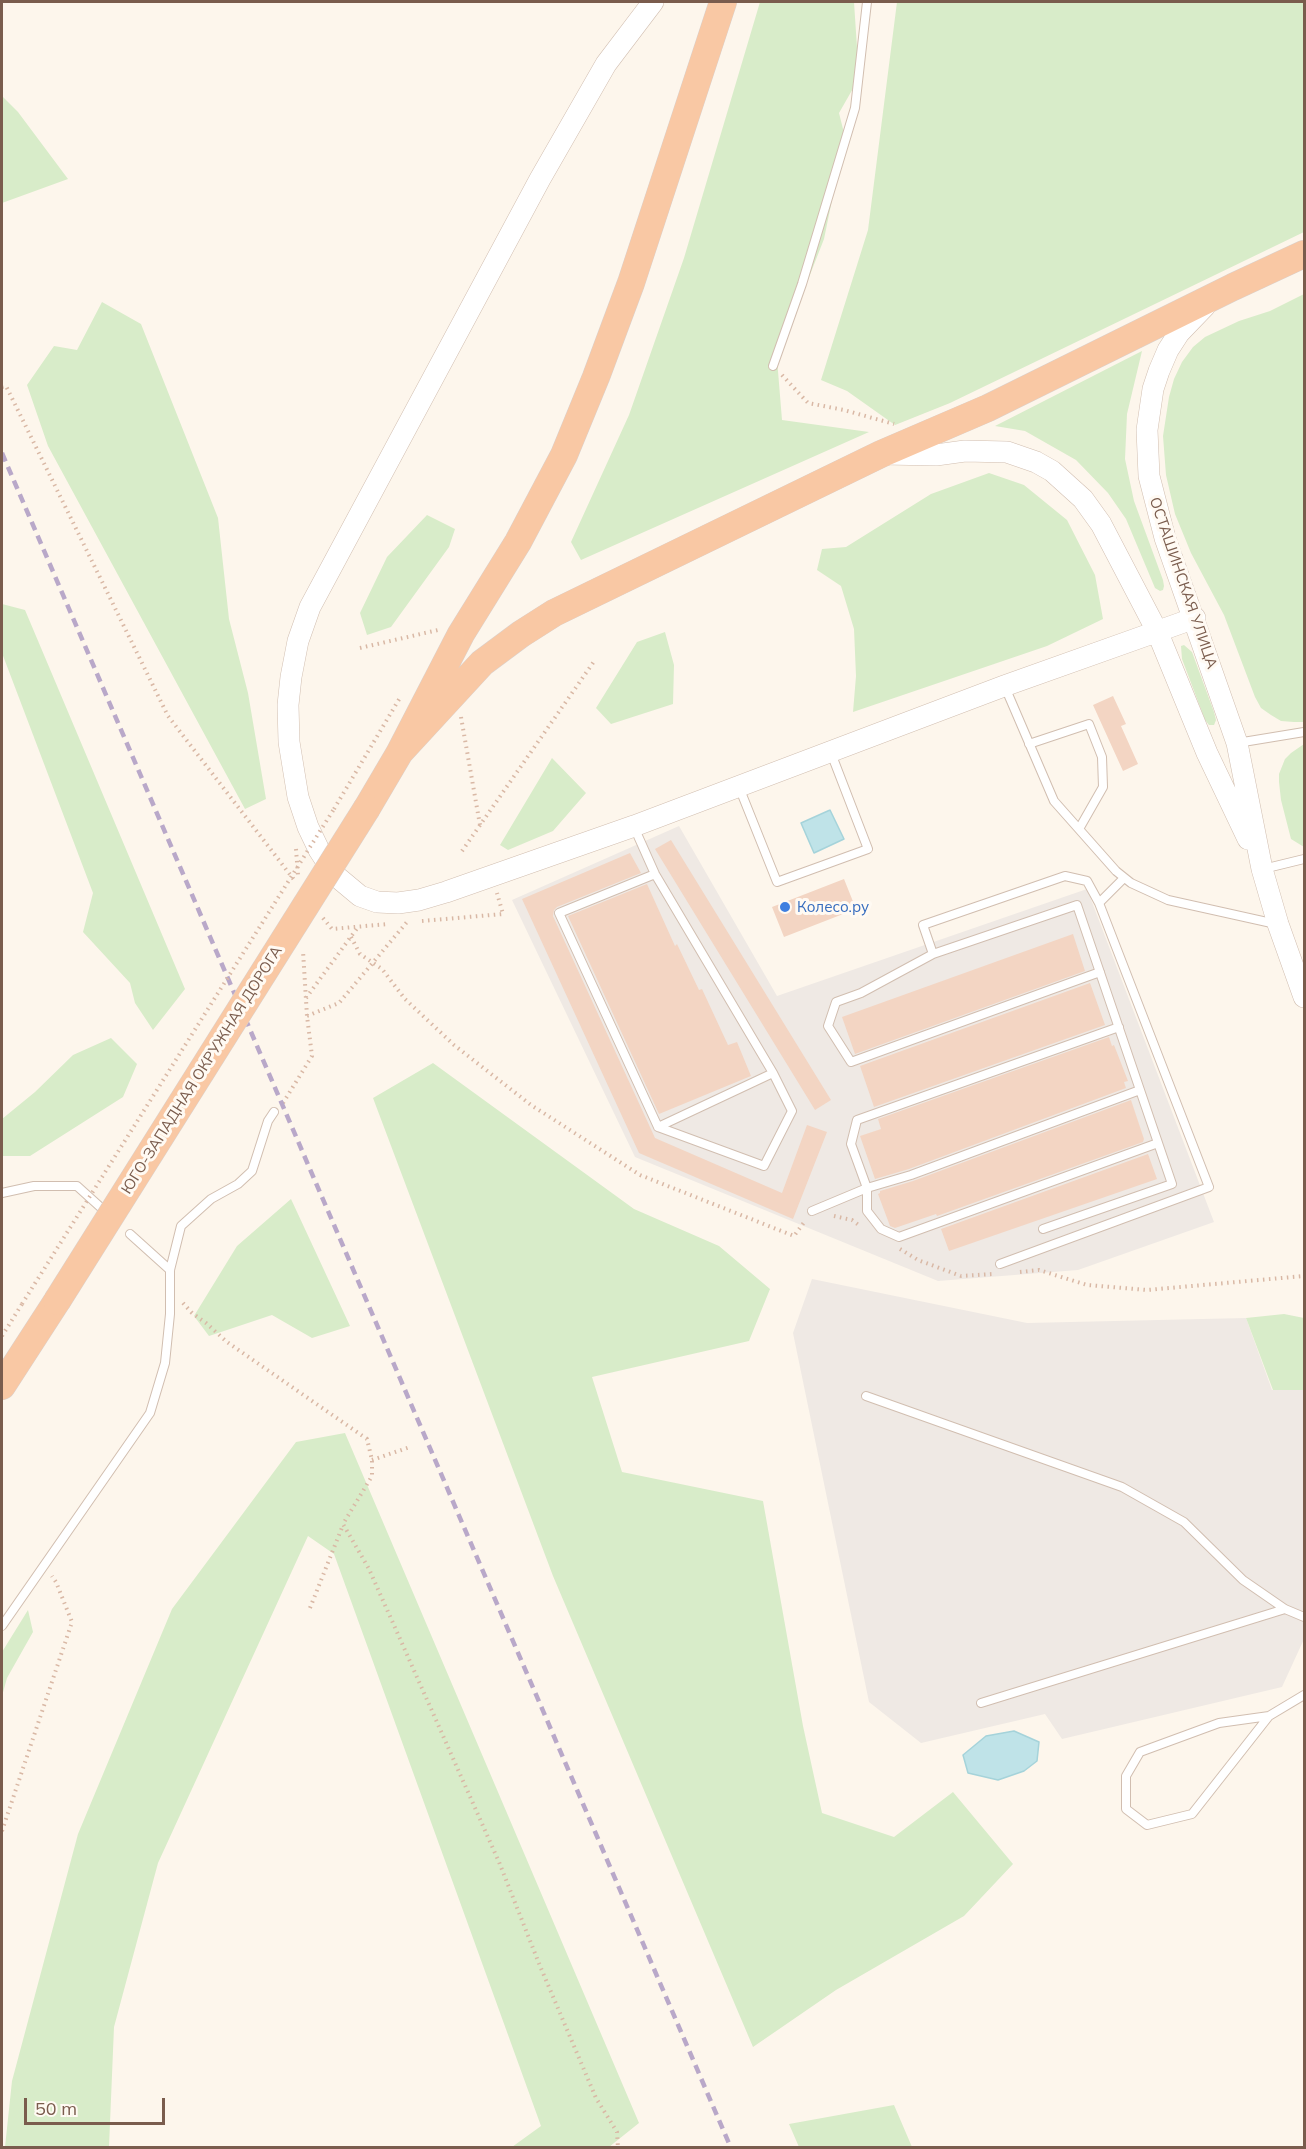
<!DOCTYPE html>
<meta charset="utf-8">
<style>
body{margin:0}
#map{position:relative;width:1306px;height:2149px;overflow:hidden;background:#fdf6ec;font-family:Mulish,sans-serif}
canvas{display:block}
.frame{position:absolute;inset:0;border:3px solid #7a5c4d;pointer-events:none}
.scale{position:absolute;left:24px;top:2098px;width:141px;height:27px;box-sizing:border-box;border:3px solid #7a5c4d;border-top:0;padding-left:8px;font-size:18px;line-height:21px;white-space:nowrap;color:#7a5c4d;-webkit-text-stroke:4px #fffaf3;paint-order:stroke}
</style>
<div id="map">
<canvas width="1306" height="2149"></canvas>
<div class="frame"></div>
<div class="scale">50 m</div>
</div>
<script>
const ctx = document.querySelector('canvas').getContext('2d');
ctx.lineJoin = 'round';
function paint(path, color) {
  ctx.fillStyle = color;
  ctx.fill(path, 'evenodd');
}
function poly(rows) {
  const path = new Path2D();
  for (const r of rows) {
    path.moveTo(r[0], r[1]);
    for (let i = 2; i < r.length; i += 2) path.lineTo(r[i], r[i + 1]);
  }
  return path;
}
function stroke(path, color, width, dash) {
  ctx.strokeStyle = color;
  ctx.lineWidth = width;
  ctx.lineCap = dash ? 'butt' : 'round';
  ctx.setLineDash(dash || []);
  ctx.stroke(path);
}
function label(font, color, halo, rows, align = 'center') {
  ctx.font = font + ' Mulish,sans-serif';
  ctx.lineWidth = 6;
  ctx.setLineDash([]);
  ctx.textBaseline = 'middle';
  ctx.strokeStyle = halo;
  ctx.fillStyle = color;
  for (const [text, x, y, turn = 0] of rows) {
    ctx.save();
    ctx.translate(x, y);
    ctx.rotate((+turn || 0) * Math.PI / 180);
    ctx.textAlign = isNaN(turn) ? turn : align;
    if (halo) ctx.strokeText(text, 0, 0);
    ctx.fillText(text, 0, 0);
    ctx.restore();
  }
}
paint(poly([
 [679,826,777,996,1087,889,1214,1222,1078,1270,938,1281,635,1157,512,900],
 [812,1279,1027,1323,1246,1318,1272,1390,1304,1390,1304,1639,1282,1687,1062,1739,1045,1714,921,1743,869,1702,793,1333]
]), '#efe9e4');
paint(poly([
 [760,2,854,2,859,78,839,113,845,137,824,239,777,359,782,420,869,432,581,560,571,542,629,415,684,258],
 [897,2,1304,2,1304,232,950,403,895,425,847,391,821,380,868,230],
 [2,96,18,112,68,179,2,203],
 [1304,294,1304,722,1294,722,1281,721,1271,715,1261,708,1255,697,1224,615,1191,553,1175,514,1166,475,1163,436,1169,397,1174,379,1182,362,1193,347,1205,337,1239,321,1270,311],
 [102,302,141,324,218,518,229,619,248,693,266,799,245,809,48,446,27,385,54,346,77,350],
 [1142,351,1127,414,1125,459,1134,501,1163,580,1164,586,1163,590,1160,591,1155,588,1126,519,1108,493,1076,460,1025,431,995,426],
 [989,473,1024,485,1067,520,1095,575,1103,619,1047,646,853,712,856,676,854,629,841,586,817,570,822,549,846,547,931,494],
 [427,515,455,529,449,547,391,627,367,635,360,613,387,557],
 [2,604,25,610,185,989,153,1030,135,1003,130,983,83,932,93,893,2,653],
 [665,632,674,665,673,704,611,724,596,708,637,642],
 [1184,645,1192,652,1214,712,1216,720,1214,725,1209,725,1205,720,1182,659,1181,646],
 [1304,744,1304,847,1291,839,1281,800,1279,782,1279,774,1285,759,1291,753],
 [552,758,586,793,553,831,508,850,500,845],
 [111,1038,137,1064,123,1097,30,1156,2,1156,2,1119,35,1092,73,1055],
 [433,1063,634,1209,719,1246,770,1289,749,1341,592,1377,622,1472,763,1501,803,1726,822,1813,894,1837,953,1792,1013,1864,964,1916,836,1990,753,2047,553,1576,373,1098],
 [291,1199,350,1326,312,1338,272,1315,209,1336,194,1316,237,1246],
 [1284,1314,1304,1318,1304,1390,1273,1390,1246,1318],
 [345,1433,639,2123,609,2147,512,2147,541,2126,334,1554,308,1536,158,1863,114,2027,109,2147,5,2147,12,2081,78,1834,172,1609,296,1442],
 [28,1610,33,1632,7,1678,2,1696,2,1652],
 [894,2105,912,2147,799,2147,789,2124]
]), '#d8ecc9');
const water = poly([
 [830,810,844,839,814,853,801,823,830,810],
 [1014,1731,1039,1742,1037,1761,1024,1771,998,1780,968,1773,963,1755,986,1736,1014,1731]
]);
paint(water, '#bfe3e8');
stroke(water, '#a5d3da', 1.5);
paint(poly([
 [1113,696,1126,724,1121,726,1138,764,1123,771,1093,705],
 [671,840,831,1100,815,1110,655,849],
 [630,853,641,873,557,907,554,910,553,916,655,1138,782,1193,807,1125,827,1132,793,1219,639,1153,522,899],
 [844,879,856,909,784,937,772,907],
 [647,884,675,946,677,944,699,990,702,989,728,1045,737,1042,751,1076,659,1114,568,916],
 [1073,934,1085,971,855,1054,842,1017],
 [1090,983,1105,1025,874,1107,860,1066],
 [1109,1037,1112,1046,1114,1045,1128,1081,1124,1082,1126,1088,909,1169,875,1179,860,1136,881,1129,878,1119],
 [1131,1100,1144,1139,1143,1142,937,1216,936,1214,895,1228,890,1226,878,1194,880,1193,880,1191,913,1181],
 [1148,1154,1157,1179,949,1251,941,1229]
]), '#f3d5c3');
const service = poly([
 [773,366,802,284,855,108,867,2],
 [1005,687,1054,801,1116,871,1131,883,1168,900,1276,924],
 [1237,743,1304,732],
 [1029,744,1089,724,1102,757,1103,787,1079,829],
 [739,787,777,882,868,849,831,753],
 [634,827,655,874,773,1073,658,1127,559,913,655,874],
 [1263,869,1304,859],
 [933,954,861,993,836,1002,828,1026,851,1062,1100,972],
 [1119,1027,857,1120,851,1144,867,1188,911,1175,1140,1090],
 [658,1127,764,1166,792,1111,773,1073],
 [2,1193,34,1186,77,1186,108,1214],
 [812,1211,867,1188,867,1211,881,1229,899,1237,1158,1143],
 [1043,1229,1172,1184,1077,905,933,954,923,925,1065,876,1087,881,1099,903],
 [130,1234,170,1270],
 [1000,1264,1209,1187,1099,903,1124,878],
 [866,1396,1122,1487,1184,1522,1243,1580,1285,1609,1304,1617],
 [2,1626,150,1413,165,1363,170,1314,170,1270,181,1226,211,1199,238,1184,252,1171,268,1121,274,1112],
 [981,1703,1285,1609],
 [1269,1716,1219,1723,1140,1752,1126,1776,1126,1809,1147,1825,1192,1814,1269,1716,1304,1695]
]);
const tertiary = poly([
 [653,2,606,64,540,179,310,607,298,641,291,677,288,705,289,742,298,797,308,827,319,850,336,876,360,896,377,902,398,903,419,900,446,892,634,826,1004,686,1195,618],
 [1205,306,1179,333,1168,350,1159,371,1153,389,1147,430,1149,476,1165,538,1237,743,1262,869,1278,924,1304,997],
 [884,454,936,455,965,451,1007,452,1036,462,1052,471,1083,499,1101,524,1157,631,1207,753,1248,839]
]);
const trunk = poly([
 [400,752,482,663,521,634,554,613,881,454,988,408,1233,287,1304,254],
 [367,808,400,752,461,634,518,542,564,455,596,377,631,283,723,2],
 [2,1386,57,1301]
]);
stroke(service, '#d1beb0', 10);
stroke(tertiary, '#d1beb0', 22);
stroke(trunk, '#dad1cd', 28);
stroke(poly([
 [782,375,808,403,844,410,894,424],
 [2,387,6,386,168,716,295,881],
 [360,648,438,630],
 [461,717,480,825],
 [334,809,401,696],
 [296,849,298,875],
 [462,851,595,660],
 [323,918,332,929,388,924],
 [422,921,503,914,497,893],
 [351,937,360,954,382,969,405,999,454,1045,531,1105,640,1175,794,1236,805,1221],
 [306,998,358,927],
 [307,1016,339,1003,407,922],
 [283,1103,312,1056,307,1016,303,951],
 [834,1216,852,1220,860,1226],
 [900,1249,918,1260,961,1276,992,1274],
 [1020,1272,1039,1270,1087,1285,1147,1290,1304,1276],
 [183,1303,192,1313,206,1323,227,1342,367,1439,372,1460,372,1476,343,1524,369,1569,499,1862,540,1966,596,2098,617,2132,618,2148],
 [2,1336,22,1304],
 [372,1460,410,1447],
 [310,1608,343,1525],
 [2,1831,72,1622,56,1582,52,1576]
]), '#d9b8a5', 4, [1.5, 4.5]);
stroke(service, '#fff', 8);
stroke(tertiary, '#fff', 21);
stroke(trunk, '#f9c8a4', 27);
stroke(poly([
 [2,453,731,2148]
]), '#b9a8c9', 4.5, [9, 6]);
const trunkBridge = poly([
 [57,1301,367,808]
]);
stroke(trunkBridge, '#dad1cd', 28, []);
stroke(poly([
 [22,1304,334,809]
]), '#d9b8a5', 4, [1.5, 4.5]);
stroke(trunkBridge, '#f9c8a4', 27);
for (const [x, y, r, color] of [
 [785,907,6,"#3f7fe0"]
]) {
  const dot = new Path2D();
  dot.arc(x, y, r, 0, 2 * Math.PI);
  ctx.fillStyle = color;
  ctx.fill(dot);
  stroke(dot, '#fffaf3', 2);
}
label('15px', '#7a5c4d', '#fffaf3', [
 ["ОСТАШИНСКАЯ УЛИЦА",1183,583,71],
 ["ЮГО-ЗАПАДНАЯ ОКРУЖНАЯ ДОРОГА",202,1070,-58]
]);
label('15px', '#366cbe', '#fffaf3', [
 ["Колесо.ру",797,907]
], 'left');
</script>
